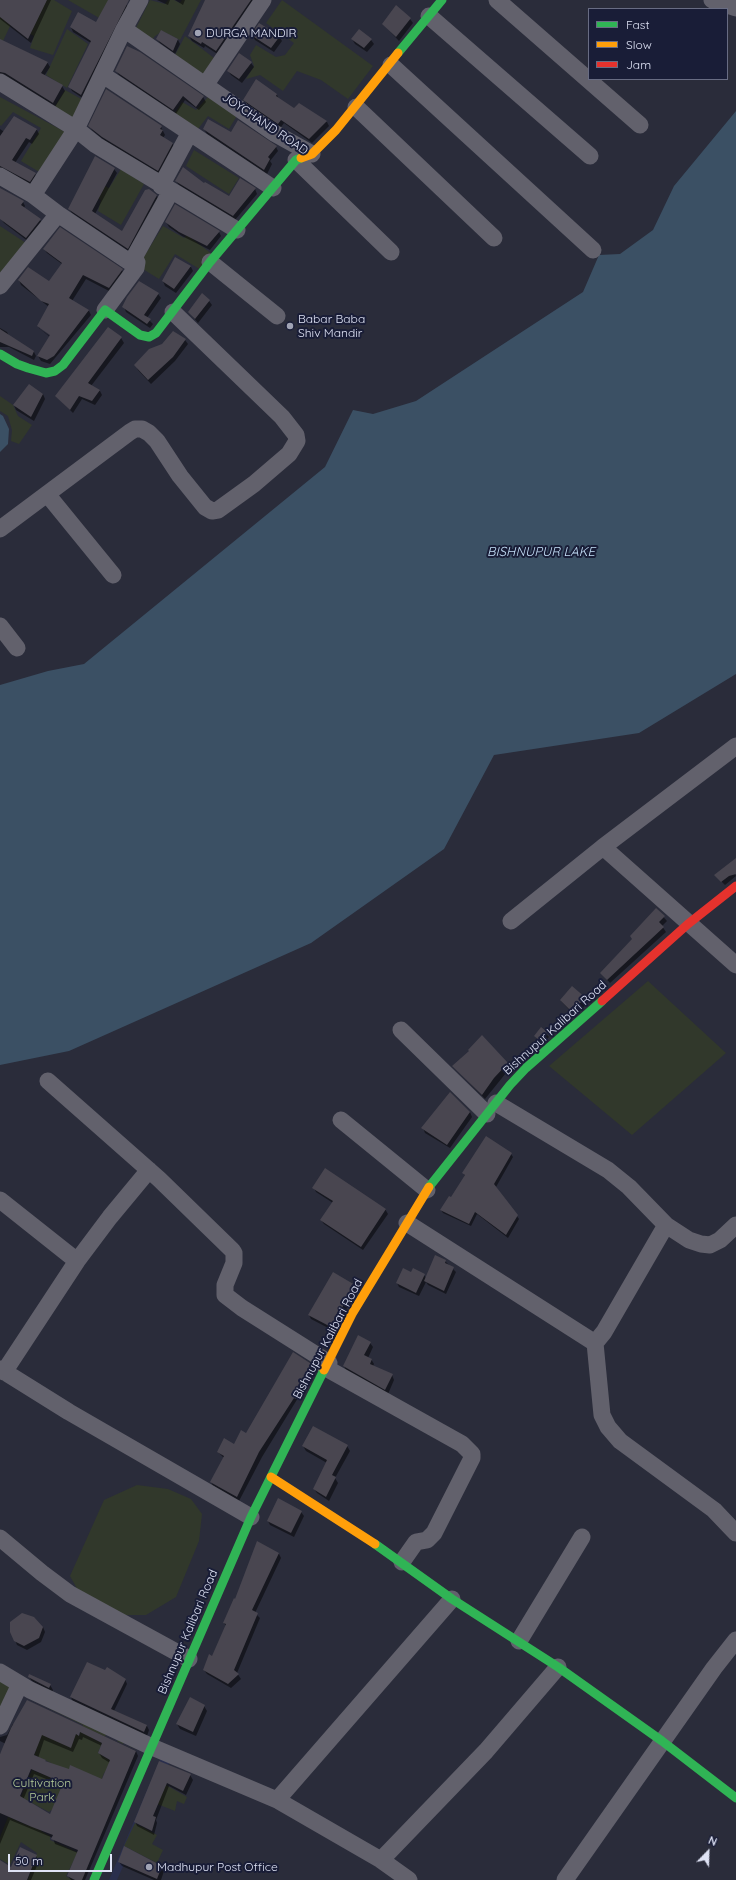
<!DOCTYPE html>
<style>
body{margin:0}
#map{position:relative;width:736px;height:1880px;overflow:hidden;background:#2a2c3a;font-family:Quicksand,sans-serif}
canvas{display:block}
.legend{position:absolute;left:588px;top:8px;width:140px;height:72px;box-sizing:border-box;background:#191d37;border:1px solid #686c83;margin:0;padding:5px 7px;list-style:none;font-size:12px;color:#dfe3f5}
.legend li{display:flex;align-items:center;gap:8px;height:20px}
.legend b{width:20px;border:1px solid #686c83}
.north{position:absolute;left:688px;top:1832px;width:40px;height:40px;-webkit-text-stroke:3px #191d37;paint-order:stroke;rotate:23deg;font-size:11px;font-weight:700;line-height:16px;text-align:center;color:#dfe3f5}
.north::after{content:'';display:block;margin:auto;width:14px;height:18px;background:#dfe3f5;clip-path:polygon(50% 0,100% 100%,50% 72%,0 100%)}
.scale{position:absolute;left:8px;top:1854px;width:104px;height:18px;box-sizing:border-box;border:2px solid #dfe3f5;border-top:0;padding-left:5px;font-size:12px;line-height:14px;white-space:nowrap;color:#dfe3f5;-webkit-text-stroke:3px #191d37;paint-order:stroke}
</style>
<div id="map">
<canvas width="736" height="1880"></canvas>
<ul class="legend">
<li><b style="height:5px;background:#30b455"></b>Fast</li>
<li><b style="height:5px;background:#ff9f0a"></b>Slow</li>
<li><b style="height:5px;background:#e5322d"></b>Jam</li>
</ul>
<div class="north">N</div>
<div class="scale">50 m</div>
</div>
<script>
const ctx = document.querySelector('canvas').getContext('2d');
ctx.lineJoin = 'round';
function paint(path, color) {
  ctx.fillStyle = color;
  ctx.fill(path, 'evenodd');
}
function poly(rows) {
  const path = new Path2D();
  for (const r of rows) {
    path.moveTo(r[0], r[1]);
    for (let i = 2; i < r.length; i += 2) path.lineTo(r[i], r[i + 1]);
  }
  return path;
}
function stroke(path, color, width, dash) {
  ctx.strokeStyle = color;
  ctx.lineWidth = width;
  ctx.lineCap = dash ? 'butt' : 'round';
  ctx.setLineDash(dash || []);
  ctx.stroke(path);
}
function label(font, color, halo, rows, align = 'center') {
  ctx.font = font + ' Quicksand,sans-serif';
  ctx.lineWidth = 4;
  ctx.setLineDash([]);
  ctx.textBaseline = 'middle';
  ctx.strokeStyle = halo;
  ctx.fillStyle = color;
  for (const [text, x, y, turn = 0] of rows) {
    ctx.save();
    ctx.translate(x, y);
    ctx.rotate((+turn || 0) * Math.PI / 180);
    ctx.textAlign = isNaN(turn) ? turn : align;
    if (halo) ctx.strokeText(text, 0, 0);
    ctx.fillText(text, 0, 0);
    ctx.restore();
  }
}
paint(poly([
 [163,1753,172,1757,117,1880,109,1880]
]), '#2a2f4d');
paint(poly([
 [0,0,54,0,72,11,53,55,30,48,34,36,11,24,3,41,0,40],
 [68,0,110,0,101,19],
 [150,0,165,4,168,0,174,0,180,3,182,0,201,0,180,40,162,31,154,37,149,47,132,36],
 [282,0,373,66,348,99,321,80,297,71,283,91,260,75,246,79,254,66,250,55,256,45,276,57,285,55,294,43,266,23],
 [67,29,88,44,67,88,46,75],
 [185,36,218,61,205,80,173,59],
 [65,90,85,101,75,121,54,108],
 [0,97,69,134,46,176,21,161,41,128,13,112,1,126,0,125],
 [208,97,238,114,229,129,208,116,198,129,170,121,182,102,196,110],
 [194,150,239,178,229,194,186,166],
 [121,169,144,184,121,225,98,211,101,200,82,187,88,178,109,188],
 [0,226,29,245,0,283],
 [163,226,184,238,187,235,216,257,206,273,175,254,159,279,138,266],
 [0,396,13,405,18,416,32,425,19,444,11,441,12,430,8,416,0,411],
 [648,981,726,1053,632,1135,549,1066],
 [137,1485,168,1489,191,1499,202,1514,199,1541,176,1597,146,1615,114,1615,80,1594,70,1576,104,1500],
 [0,1678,19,1686,0,1717],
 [26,1697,142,1743,139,1750,129,1746,130,1743,125,1740,123,1744,117,1741,118,1739,106,1734,105,1737,95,1733,93,1739,102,1743,98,1753,114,1763,104,1773,96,1795,63,1813,51,1810,49,1812,21,1797,32,1770,54,1779,56,1774,51,1763,34,1755,36,1751,18,1723,70,1747,76,1734,79,1736,83,1725],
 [166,1785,187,1797,184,1804,177,1801,175,1811,152,1802],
 [8,1817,29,1826,34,1821,45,1826,41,1831,50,1836,50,1840,92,1859,77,1854,66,1876,72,1880,28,1880,37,1853,21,1842,10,1865,0,1859,0,1837],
 [135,1823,157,1835,152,1844,163,1850,157,1863,124,1846]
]), '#31382b');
paint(poly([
 [736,111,736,674,639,733,494,755,444,849,311,943,69,1051,0,1065,0,685,48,671,84,664,325,467,353,410,373,414,416,401,583,292,599,255,620,254,653,230,674,186],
 [0,414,3,416,9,429,8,444,0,452]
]), '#3b5064');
paint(poly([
 [0,0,51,0,31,43,0,19],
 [109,0,119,0,126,4,129,9,84,99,72,91,70,87,91,43,73,32,71,27,97,23],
 [157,0,170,0,168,5],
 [175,0,185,0,183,5],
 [206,0,257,0,219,55,205,46,204,48,192,41,189,36],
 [410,19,413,23,399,41,383,24],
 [162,31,178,40,180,44,175,54,160,43,157,39],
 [360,31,371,40,374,44,367,52,355,44,352,39],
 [252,35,279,36,282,41,274,52,255,40],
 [0,40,47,62,50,67,44,76,62,86,65,91,55,107,0,76],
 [251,63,254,67,242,83,231,75,228,71],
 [116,71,203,97,206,102,199,110,185,100,176,114,119,75],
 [257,81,277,95,279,100,295,109,299,104,327,122,329,126,312,143,284,123,281,127,247,104,244,100],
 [90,126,161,127,165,135,163,138,172,143,175,148,160,174,105,141,92,130],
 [0,129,3,131,37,130,39,134,32,144,29,142,15,163,35,174,37,178,32,186,0,171],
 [204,129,232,133,276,147,278,151,270,161,272,164,267,174,207,134],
 [114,169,117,173,95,214,123,232,157,196,159,200,130,252,72,213,69,209],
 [176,181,204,185,229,198,255,189,257,194,235,220,179,185],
 [0,189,23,202,25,206,24,208,40,220,43,224,29,242,4,223,1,219],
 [166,222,219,232,221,236,210,250,182,236,169,227],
 [44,249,122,270,124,275,111,292,86,279,72,301,89,311,91,315,50,364,41,361,38,356,50,337,40,329,54,339,55,338,40,327,40,329,38,326,49,307,21,285,19,280,49,283,62,264,47,253],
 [175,258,191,267,193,271,176,293,165,286,163,281],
 [158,294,161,298,147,318,153,324,150,328,126,312,124,307],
 [209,301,212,305,198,323,189,312],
 [0,328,7,332,9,336,34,352,36,356,34,360,9,347,0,347],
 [108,329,121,338,124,343,91,386,100,391,102,395,95,405,82,399,73,413,56,396],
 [185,340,188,344,175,361,151,384,138,370,136,365],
 [43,394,45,399,34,421,16,410,14,405],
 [736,859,736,872,734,872,736,876,725,885,715,875],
 [656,909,667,921,662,926,666,932,610,983,601,973,633,940],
 [585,999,588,1003,574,1015,561,1001],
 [541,1028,549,1037,542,1044,535,1036],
 [507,1064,510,1068,485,1099,453,1066],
 [470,1112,472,1117,450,1148,425,1133,423,1128],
 [511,1154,513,1157,496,1187,519,1219,508,1238,477,1214,471,1226,443,1213,441,1210,452,1199,465,1176,464,1174],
 [314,1188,385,1209,388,1214,363,1250,324,1224,321,1220,333,1203,316,1192],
 [445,1261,456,1272,446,1294,428,1285,426,1282,419,1296,399,1287,397,1283,411,1273,424,1275,426,1278],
 [354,1286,357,1290,334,1331,311,1319,309,1315],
 [370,1343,373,1347,368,1358,371,1359,374,1364,373,1366,392,1375,394,1380,388,1394,346,1370,344,1366],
 [312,1365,315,1370,262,1457,239,1501,213,1486,211,1482,224,1458,218,1452,235,1445],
 [303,1446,347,1446,350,1451,335,1478,338,1483,329,1501,317,1493,314,1489,327,1463,306,1451],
 [301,1512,304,1516,294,1537,270,1525,268,1521],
 [258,1543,279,1554,281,1558,255,1613,260,1618,237,1673,241,1679,231,1688,207,1674,204,1670,213,1658,226,1626,224,1623,236,1601],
 [43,1627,45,1632,41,1642,27,1650,17,1645,15,1640],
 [87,1663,125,1679,127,1684,114,1711,147,1726,149,1730,147,1736,73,1702,71,1697],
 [29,1677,50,1685,53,1690,52,1692,32,1681],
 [28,1701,136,1751,138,1756,85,1880,71,1880,68,1876,78,1853,55,1844,53,1838,10,1820,0,1844,0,1754,6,1744,0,1741,0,1737,7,1735,13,1724,15,1725],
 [83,1737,102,1746,99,1753,102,1758,110,1763,103,1780,46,1763,38,1758,44,1740,73,1752,79,1739,82,1740],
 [34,1774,63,1786,50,1815,23,1800],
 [204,1706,207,1711,196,1736,180,1729,177,1724],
 [160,1762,190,1775,193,1780,186,1795,169,1786,156,1820,157,1823,154,1835,137,1826,135,1821],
 [36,1856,39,1861,31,1880,0,1880,0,1861,12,1868],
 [119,1862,162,1866,164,1871,161,1880,154,1880,122,1866]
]), '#0007');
paint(poly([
 [0,0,47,0,28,39,0,17],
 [108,0,129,0,81,95,68,87,91,41,70,27,78,12,96,22],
 [205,0,251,0,216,51,202,42,201,44,188,36],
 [396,5,411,18,396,37,382,24],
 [259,23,280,36,271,48,251,35],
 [359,29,372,39,364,48,351,39],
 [161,30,178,39,173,51,156,39],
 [0,39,48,62,41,73,63,85,53,103,5,73,0,72],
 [127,46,140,52,204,96,196,107,183,96,173,110,115,71],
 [239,53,252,62,239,79,227,71],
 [256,79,277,94,276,96,294,108,299,103,327,121,309,139,281,120,278,124,243,100],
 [106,89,162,126,160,129,163,130,160,135,173,143,158,171,102,137,88,126],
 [14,116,37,129,30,140,26,138,12,160,36,173,30,182,0,166,0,136],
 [208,119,231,132,238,120,277,146,268,157,270,159,264,170,203,129],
 [95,156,115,168,92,211,122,231,145,190,149,189,157,195,128,249,68,209],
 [183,167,204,183,205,182,229,196,240,178,256,188,233,216,175,181],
 [0,188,24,201,21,205,41,219,26,238,0,219],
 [175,204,220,231,207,246,179,232,165,222],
 [60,227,123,269,109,288,83,275,69,298,89,310,54,356,47,360,37,356,50,335,37,326,49,304,41,301,18,280,28,267,49,281,62,263,43,249],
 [175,257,191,266,174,289,162,281],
 [139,281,159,293,144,315,151,319,147,324,122,307,127,297],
 [202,293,210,300,195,319,188,312],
 [108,327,122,337,88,383,100,390,92,401,79,396,70,410,55,396],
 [0,329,34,351,32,356,0,342],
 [173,331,186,339,173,357,148,380,134,365,149,349,162,344],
 [29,384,43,394,31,417,13,405],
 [736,858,736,874,729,876,721,882,714,875],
 [656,908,665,916,659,922,664,927,607,980,600,973,632,939,630,936],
 [572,986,586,998,571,1011,560,1000],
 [541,1027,547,1032,539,1040,534,1036],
 [482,1035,508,1063,494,1078,482,1095,452,1066,469,1051,468,1050],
 [450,1092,470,1112,447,1145,421,1128],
 [486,1136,512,1153,494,1184,518,1215,506,1235,475,1212,469,1224,440,1210,449,1196,451,1197,465,1175,462,1173],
 [325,1168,386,1209,361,1247,320,1220,333,1201,312,1188],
 [435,1255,446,1260,445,1263,454,1267,444,1291,424,1281],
 [403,1268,411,1272,413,1268,425,1274,416,1293,396,1283],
 [333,1272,355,1285,331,1327,308,1315],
 [358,1335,371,1342,364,1355,372,1359,370,1364,393,1374,385,1390,343,1366],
 [293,1352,313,1365,296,1399,294,1398,259,1452,237,1497,210,1482,224,1456,217,1452,224,1438,234,1444,241,1430,246,1433],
 [313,1426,348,1445,332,1475,336,1477,326,1497,313,1489,327,1460,302,1446],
 [278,1498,302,1511,291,1533,267,1521],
 [257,1541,279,1553,252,1610,258,1613,234,1670,239,1674,228,1684,203,1670,209,1654,212,1656,226,1624,223,1623,234,1598,235,1599],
 [22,1613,34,1617,43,1627,39,1638,24,1646,14,1641,10,1632,10,1622],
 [87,1662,105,1670,107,1667,126,1679,111,1709,147,1725,144,1732,70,1697],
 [29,1674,51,1684,49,1688,28,1677],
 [190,1697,205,1705,193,1732,176,1724],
 [27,1700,136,1751,82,1880,75,1880,67,1876,78,1850,51,1839,53,1835,32,1827,0,1813,0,1754,11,1728],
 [80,1732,102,1743,98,1753,110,1760,102,1779,70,1765,69,1769,45,1761,46,1760,34,1755,42,1735,71,1748,76,1734,79,1736],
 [31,1769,63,1783,50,1814,20,1796],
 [159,1761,191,1774,183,1791,167,1783,153,1816,156,1817,152,1831,134,1822],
 [124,1846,162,1866,157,1879,118,1862],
 [20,1847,37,1855,27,1880,0,1880,0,1860,11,1867]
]), '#494650');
stroke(poly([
 [497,0,640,125],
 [712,0,736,8],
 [429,16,590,156],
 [124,29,274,133,312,154],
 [391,65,593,250],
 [103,75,273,188],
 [0,82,76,129,124,29,140,0],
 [206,84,263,0],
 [356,107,494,238],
 [296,160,391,252],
 [0,176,33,195,58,214,131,263,137,262,136,268,105,310],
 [161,186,189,134],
 [33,195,76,129,96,145,237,230],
 [210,262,277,316],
 [131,263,171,191],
 [0,286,58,214],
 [47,494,113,575],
 [0,529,130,432,135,429,142,429,149,433,157,441,180,476,205,507,212,511,218,510,254,484,289,454,297,441,296,435,282,417,173,312],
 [0,626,17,648],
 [603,847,736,965],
 [511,921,603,847,736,746],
 [401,1030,487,1114],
 [48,1081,159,1179,232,1250,234,1253,234,1263,225,1285,225,1295,242,1308,329,1363],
 [496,1103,608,1170,629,1187,666,1225,689,1240,701,1244,710,1245,720,1240,736,1225],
 [341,1120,427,1190],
 [0,1200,77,1261],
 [407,1223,595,1343],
 [666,1225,604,1332,595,1343,602,1415,608,1427,620,1441,714,1510,736,1533],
 [326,1368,462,1444,472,1454,472,1458,434,1533,427,1540,416,1542,402,1562],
 [0,1369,69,1412,251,1517],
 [4,1372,77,1261,110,1217,149,1170],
 [0,1538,42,1573,70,1594,189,1659],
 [519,1641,582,1537],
 [0,1672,30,1690,152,1747,277,1800,381,1860,409,1880],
 [0,1726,20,1684],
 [277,1800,452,1599],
 [381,1860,486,1751,558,1667],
 [565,1880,714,1668,736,1640]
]), '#62616c', 17);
stroke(poly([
 [398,53,442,0],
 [0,354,17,364,28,368,46,373,55,371,63,365,105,310,140,335,149,337,156,333,210,262,296,160,301,158],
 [429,1187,510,1085,526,1068,602,1001],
 [375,1544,452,1599,558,1667,662,1741,736,1798],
 [94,1880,251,1517,324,1370]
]), '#30b455', 9);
stroke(poly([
 [301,158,312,154,336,130,398,53],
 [324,1370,352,1314,429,1187],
 [271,1477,375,1544]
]), '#ff9f0a', 9);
stroke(poly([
 [602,1001,688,924,736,886]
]), '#e5322d', 9);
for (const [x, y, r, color] of [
 [198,33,4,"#a0a3b4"],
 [290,326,4,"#a0a3b4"],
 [149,1867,4,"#a0a3b4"]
]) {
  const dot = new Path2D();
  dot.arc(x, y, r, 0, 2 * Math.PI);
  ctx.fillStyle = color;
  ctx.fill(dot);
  stroke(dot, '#191d37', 1.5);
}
label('12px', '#dfe3f5', '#191d37', [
 ["DURGA MANDIR",206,33],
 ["Babar Baba",298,319],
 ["Shiv Mandir",298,333],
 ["Madhupur Post Office",157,1867]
], 'left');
label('12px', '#dfe3f5', '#191d37', [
 ["JOYCHAND ROAD",265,124,34],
 ["Bishnupur Kalibari Road",555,1028,-42],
 ["Bishnupur Kalibari Road",328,1339,-62],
 ["Bishnupur Kalibari Road",188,1632,-67]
]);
label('12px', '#b5cd99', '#191d37', [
 ["Cultivation",42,1783],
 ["Park",42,1797]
]);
label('italic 13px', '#c4dff7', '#191d37', [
 ["BISHNUPUR LAKE",541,552]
]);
</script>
